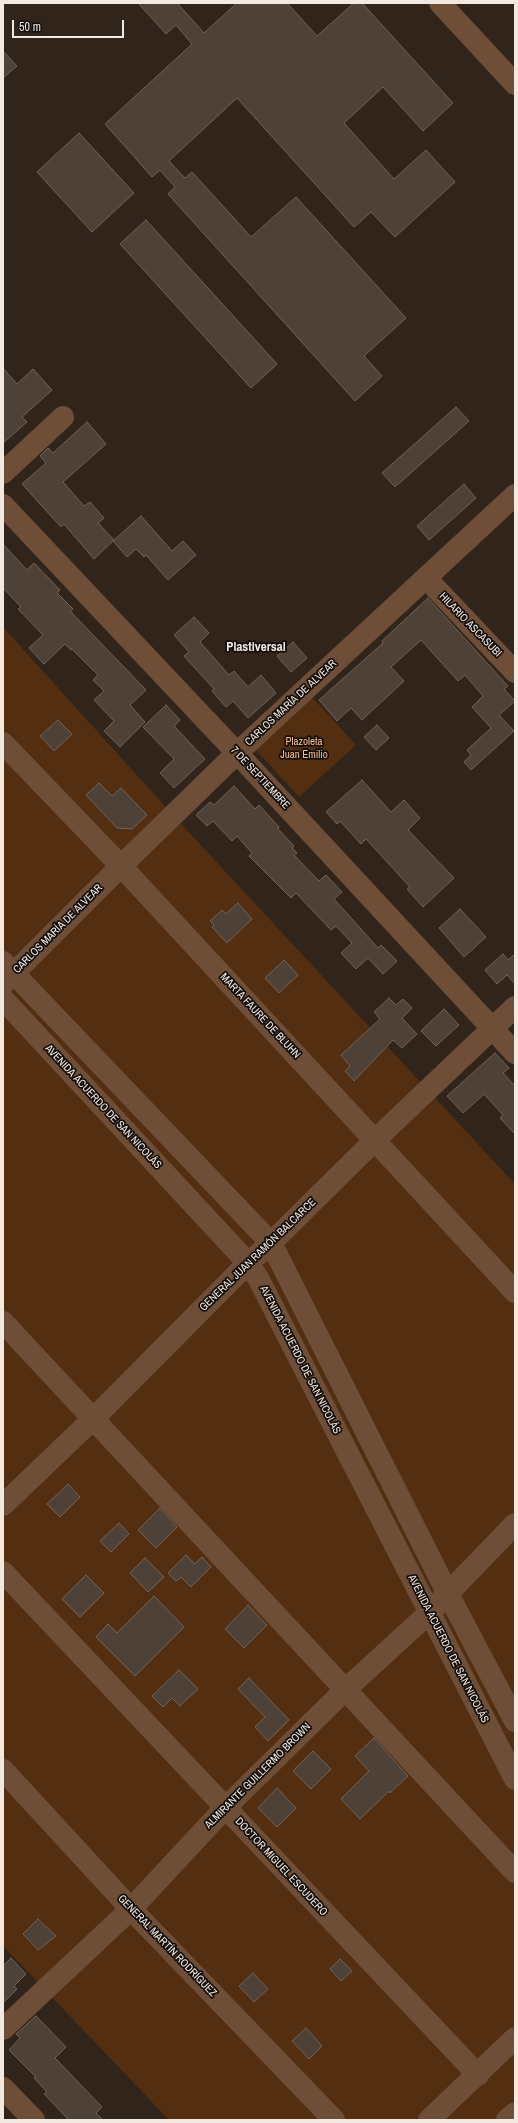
<!DOCTYPE html>
<meta charset="utf-8">
<style>
body{margin:0}
#map{position:relative;width:518px;height:2123px;overflow:hidden;background:#30241b;font-family:"Archivo Narrow",sans-serif}
canvas{display:block}
.frame{position:absolute;inset:0;border:4px solid #f2e9e3;pointer-events:none}
.scale{position:absolute;left:12px;top:20px;width:112px;height:18px;box-sizing:border-box;border:2px solid #f2e9e3;border-top:0;padding-left:5px;font-size:12px;line-height:14px;white-space:nowrap;color:#f2e9e3;-webkit-text-stroke:3px #140e0a;paint-order:stroke}
</style>
<div id="map">
<canvas width="518" height="2123"></canvas>
<div class="frame"></div>
<div class="scale">50 m</div>
</div>
<script>
const ctx = document.querySelector('canvas').getContext('2d');
ctx.lineJoin = 'round';
function paint(path, color) {
  ctx.fillStyle = color;
  ctx.fill(path, 'evenodd');
}
function poly(rows) {
  const path = new Path2D();
  for (const r of rows) {
    path.moveTo(r[0], r[1]);
    for (let i = 2; i < r.length; i += 2) path.lineTo(r[i], r[i + 1]);
  }
  return path;
}
function stroke(path, color, width, dash) {
  ctx.strokeStyle = color;
  ctx.lineWidth = width;
  ctx.lineCap = dash ? 'butt' : 'round';
  ctx.setLineDash(dash || []);
  ctx.stroke(path);
}
function label(font, color, halo, rows, align = 'center') {
  ctx.font = font + ' "Archivo Narrow",sans-serif';
  ctx.lineWidth = 3.5;
  ctx.setLineDash([]);
  ctx.textBaseline = 'middle';
  ctx.strokeStyle = halo;
  ctx.fillStyle = color;
  for (const [text, x, y, turn = 0] of rows) {
    ctx.save();
    ctx.translate(x, y);
    ctx.rotate((+turn || 0) * Math.PI / 180);
    ctx.textAlign = isNaN(turn) ? turn : align;
    if (halo) ctx.strokeText(text, 0, 0);
    ctx.fillText(text, 0, 0);
    ctx.restore();
  }
}
paint(poly([
 [3,627,173,815,515,1184,515,2113,507,2120,169,2120,3,1946],
 [311,696,356,745,299,797,255,749]
]), '#532e10');
const building = poly([
 [138,3,177,3,204,33,237,3,287,3,317,36,354,3,362,3,453,103,423,131,383,87,344,123,394,179,426,150,455,182,395,237,371,212,354,227,237,98,169,161,185,178,192,172,251,237,296,197,406,318,364,356,382,376,355,401,168,194,175,187,160,170,152,177,105,124,192,44,176,25,166,34,138,3],
 [3,51,17,66,3,78,3,51],
 [79,133,134,193,92,232,37,172,79,133],
 [146,220,277,364,251,388,120,244,146,220],
 [3,368,17,384,33,369,52,390,22,417,27,422,3,443,3,368],
 [456,407,469,421,395,487,382,473,456,407],
 [87,422,106,444,63,482,84,506,90,502,104,518,98,523,114,540,94,559,64,524,61,527,22,484,46,463,40,456,48,448,53,453,87,422],
 [464,484,476,498,429,540,417,526,464,484],
 [141,516,172,551,183,541,196,555,168,580,146,555,144,557,136,549,127,557,113,541,141,516],
 [3,544,27,570,34,563,60,590,57,593,73,609,70,611,146,690,130,705,145,722,120,747,104,731,114,721,94,700,104,691,93,680,98,675,72,649,71,650,65,644,44,664,29,648,43,635,18,609,21,607,3,588,3,544],
 [428,598,508,686,504,689,515,701,499,715,514,731,471,770,464,762,471,755,467,750,491,728,472,707,483,696,465,675,458,681,421,640,391,667,404,681,362,720,351,708,337,721,319,700,383,643,382,641,428,598],
 [194,617,209,633,200,642,229,675,234,671,248,687,261,675,276,693,248,718,233,701,226,707,212,691,214,689,184,656,189,652,174,635,194,617],
 [293,642,307,658,291,672,277,656,293,642],
 [166,705,180,720,174,726,205,759,174,788,160,773,174,759,143,727,166,705],
 [58,720,72,734,54,751,40,736,58,720],
 [377,725,389,738,376,750,364,737,377,725],
 [362,780,391,812,404,800,420,818,408,830,454,878,423,907,407,889,410,887,366,839,361,844,340,821,337,824,326,812,362,780],
 [99,783,112,796,121,788,147,815,132,829,117,828,86,795,99,783],
 [234,786,255,809,259,805,279,827,278,829,294,846,292,848,297,853,294,855,319,881,326,875,342,892,334,899,378,948,381,945,397,961,383,974,368,958,356,969,341,953,352,943,336,926,331,930,296,893,291,898,249,856,252,853,237,836,232,841,213,821,207,826,196,815,210,802,214,805,234,786],
 [238,903,252,919,227,943,212,927,214,925,210,921,222,910,226,914,238,903],
 [460,909,486,937,464,957,439,928,460,909],
 [503,954,508,960,515,954,515,984,507,975,497,984,485,970,503,954],
 [284,960,298,975,279,993,265,978,284,960],
 [389,998,396,1005,403,999,412,1008,402,1018,417,1034,402,1048,393,1040,354,1081,345,1071,350,1066,341,1055,380,1019,374,1012,389,998],
 [444,1009,459,1025,436,1046,421,1031,444,1009],
 [495,1053,509,1068,503,1073,515,1086,515,1134,500,1118,503,1115,484,1094,463,1113,447,1096,495,1053],
 [68,1484,80,1497,60,1517,47,1504,68,1484],
 [160,1508,177,1527,156,1548,138,1530,160,1508],
 [119,1523,129,1534,111,1552,100,1541,119,1523],
 [186,1555,195,1564,202,1557,211,1567,191,1587,181,1577,176,1581,168,1573,186,1555],
 [145,1558,164,1577,148,1592,130,1573,145,1558],
 [86,1575,104,1593,80,1617,62,1599,86,1575],
 [154,1596,184,1627,135,1676,96,1637,108,1624,117,1633,154,1596],
 [248,1605,267,1625,244,1648,225,1629,248,1605],
 [179,1670,198,1689,180,1706,172,1698,163,1707,152,1696,179,1670],
 [249,1678,289,1720,268,1741,255,1727,265,1717,238,1689,249,1678],
 [374,1738,408,1776,390,1793,389,1791,360,1819,341,1799,369,1771,355,1756,374,1738],
 [313,1751,331,1769,311,1789,293,1771,313,1751],
 [277,1788,296,1808,277,1827,258,1808,277,1788],
 [38,1919,56,1936,38,1950,23,1934,38,1919],
 [11,1958,26,1974,14,1986,17,1989,3,2003,3,1966,11,1958],
 [340,1959,352,1971,341,1981,330,1969,340,1959],
 [253,1973,268,1989,254,2002,239,1986,253,1973],
 [36,2016,66,2047,55,2058,102,2107,96,2113,103,2120,69,2120,44,2094,47,2092,34,2078,36,2077,9,2050,20,2038,16,2034,36,2016],
 [306,2028,322,2046,309,2059,292,2041,306,2028]
]);
paint(building, '#4e4137');
stroke(building, '#726359', 1);
stroke(poly([
 [440,3,515,84],
 [3,473,63,417],
 [3,505,237,753,515,1053],
 [426,578,515,672],
 [3,743,121,866,515,1292],
 [3,962,271,1243,447,1592,515,1721],
 [4,983,121,866,237,753,515,495],
 [3,999,248,1263,258,1278,515,1779],
 [3,1322,515,1872],
 [3,1505,94,1418,248,1263,271,1243,375,1140,515,1007],
 [3,1572,478,2075],
 [3,1770,131,1909,334,2120],
 [3,2029,131,1909,225,1808,345,1690,429,1613,515,1524],
 [3,2088,34,2120],
 [429,2120,515,2038],
 [507,2120,515,2113]
]), '#6f4e37', 22);
label('11px', '#f2e9e3', '#140e0a', [
 ["HILARIO ASCASUBI",470,625,46],
 ["CARLOS MARÍA DE ALVEAR",291,703,-43],
 ["7 DE SEPTIEMBRE",260,778,47],
 ["CARLOS MARÍA DE ALVEAR",58,929,-45],
 ["MARTA FAURE DE BLUHN",260,1016,47],
 ["AVENIDA ACUERDO DE SAN NICOLÁS",103,1107,47],
 ["GENERAL JUAN RAMÓN BALCARCE",258,1255,-44],
 ["AVENIDA ACUERDO DE SAN NICOLÁS",300,1360,63],
 ["AVENIDA ACUERDO DE SAN NICOLÁS",448,1649,63],
 ["ALMIRANTE GUILLERMO BROWN",258,1776,-45],
 ["DOCTOR MIGUEL ESCUDERO",281,1867,47],
 ["GENERAL MARTÍN RODRÍGUEZ",167,1946,46]
]);
label('11px', '#fbbc8f', '#140e0a', [
 ["Plazoleta",304,742],
 ["Juan Emilio",304,755]
]);
label('bold 13px', '#f2e9e3', '#140e0a', [
 ["Plastiversal",256,648]
]);
</script>
